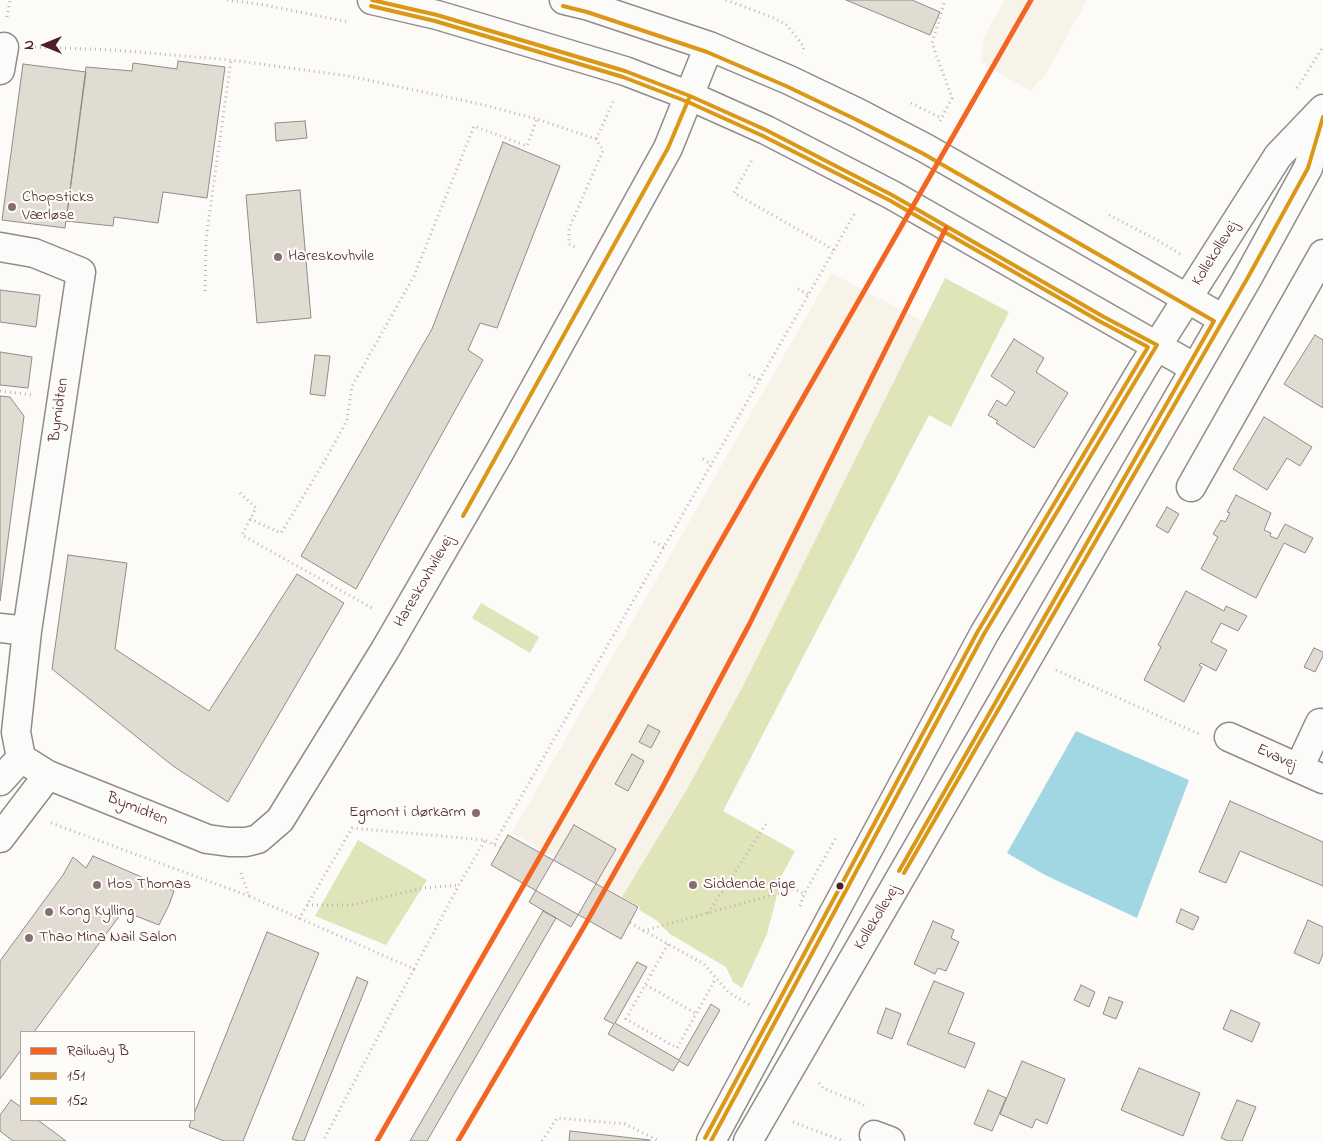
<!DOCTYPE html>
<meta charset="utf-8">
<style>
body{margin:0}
#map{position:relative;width:1323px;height:1141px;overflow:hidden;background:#fcfbf8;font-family:"Indie Flower",sans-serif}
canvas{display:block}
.legend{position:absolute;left:20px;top:1031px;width:175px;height:90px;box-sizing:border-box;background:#fdfcf7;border:1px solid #b5a4a5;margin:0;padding:6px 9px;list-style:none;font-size:15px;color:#4a1f2b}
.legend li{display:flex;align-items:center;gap:10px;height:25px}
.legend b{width:25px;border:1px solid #b5a4a5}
.north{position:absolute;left:20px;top:20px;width:50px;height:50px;-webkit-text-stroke:4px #fdfcf7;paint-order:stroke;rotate:270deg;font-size:14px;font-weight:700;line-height:20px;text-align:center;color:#4a1f2b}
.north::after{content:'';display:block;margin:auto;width:18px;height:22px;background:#4a1f2b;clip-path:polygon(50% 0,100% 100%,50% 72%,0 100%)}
</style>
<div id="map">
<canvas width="1323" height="1141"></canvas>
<ul class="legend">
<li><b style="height:6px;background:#f26522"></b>Railway B</li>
<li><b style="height:6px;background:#db9817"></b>151</li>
<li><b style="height:6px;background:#db9817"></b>152</li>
</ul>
<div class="north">N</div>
</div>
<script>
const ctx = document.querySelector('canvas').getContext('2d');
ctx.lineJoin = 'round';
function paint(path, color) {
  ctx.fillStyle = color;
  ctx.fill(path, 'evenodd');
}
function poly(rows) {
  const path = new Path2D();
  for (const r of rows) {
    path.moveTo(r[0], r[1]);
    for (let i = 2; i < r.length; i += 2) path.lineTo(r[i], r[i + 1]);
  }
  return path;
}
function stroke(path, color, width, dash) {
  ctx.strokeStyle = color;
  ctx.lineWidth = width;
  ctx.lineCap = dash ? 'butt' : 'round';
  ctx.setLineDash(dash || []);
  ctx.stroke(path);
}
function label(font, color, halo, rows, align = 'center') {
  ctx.font = font + ' "Indie Flower",sans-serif';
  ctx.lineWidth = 4.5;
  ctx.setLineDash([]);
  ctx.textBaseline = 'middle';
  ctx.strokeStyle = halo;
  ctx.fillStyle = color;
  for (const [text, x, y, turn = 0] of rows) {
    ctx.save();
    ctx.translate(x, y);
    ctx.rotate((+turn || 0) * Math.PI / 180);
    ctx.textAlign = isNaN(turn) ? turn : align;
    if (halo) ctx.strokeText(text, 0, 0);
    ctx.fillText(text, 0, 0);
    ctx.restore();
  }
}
paint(poly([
 [1005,0,1087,0,1046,74,1030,91,981,62,984,37],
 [831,273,924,322,745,682,686,791,622,897,512,833]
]), '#f8f3e8');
paint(poly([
 [945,278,1009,312,951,427,929,415,723,811,795,851,782,875,767,934,742,988,733,982,726,967,670,934,656,920,639,910,640,907,622,897,686,791,745,682],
 [481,603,539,637,530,653,472,618],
 [358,840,427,880,386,945,315,916]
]), '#dfe4b9');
paint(poly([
 [1076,731,1189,780,1137,918,1045,875,1007,853]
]), '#a1d7e2');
const building = poly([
 [846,0,912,0,940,12,930,35,846,0],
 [178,61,225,67,207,198,163,192,158,223,114,217,113,226,66,221,86,67,132,71,133,63,177,69,178,61],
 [23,64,86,72,65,228,2,220,23,64],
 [305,121,307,138,276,141,275,123,305,121],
 [503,142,560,166,497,328,480,323,468,350,483,360,356,589,301,556,432,329,503,142],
 [300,190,311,318,257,323,246,195,300,190],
 [0,290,40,295,36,327,0,322,0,290],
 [1315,335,1323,340,1323,408,1284,384,1315,335],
 [1014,339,1044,358,1036,372,1068,393,1034,448,996,423,998,421,988,415,997,400,1006,406,1015,392,991,376,1014,339],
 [0,352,32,357,28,388,0,385,0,352],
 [315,355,330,356,325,396,310,394,315,355],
 [0,396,10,397,24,416,0,601,0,396],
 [1264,417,1312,447,1300,466,1287,458,1267,490,1233,469,1264,417],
 [1236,495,1271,513,1264,530,1271,533,1270,536,1277,539,1285,524,1313,538,1305,553,1284,543,1256,598,1201,569,1218,537,1213,534,1221,520,1225,522,1230,513,1227,512,1236,495],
 [1167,507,1179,514,1168,533,1156,526,1167,507],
 [68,555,127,563,115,649,209,711,297,574,344,603,228,802,173,766,52,669,68,555],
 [1186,591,1224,611,1226,606,1247,616,1238,631,1221,623,1211,642,1227,650,1216,671,1201,663,1199,665,1202,667,1184,702,1144,680,1161,647,1158,645,1186,591],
 [1314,648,1323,652,1323,656,1315,672,1304,667,1314,648],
 [648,725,660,731,651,748,639,742,648,725],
 [632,754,644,761,628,791,615,784,632,754],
 [1230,801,1323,842,1323,886,1240,851,1226,883,1199,872,1230,801],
 [574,825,616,849,571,927,529,902,574,825],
 [508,835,638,907,621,939,491,865,508,835],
 [93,856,174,891,169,905,159,925,123,911,34,1032,21,1032,21,1050,0,1079,0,961,63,875,73,857,86,868,93,856],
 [1181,909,1199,917,1193,930,1176,922,1181,909],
 [543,911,556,918,427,1141,410,1141,543,911],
 [1308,920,1323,927,1323,954,1319,964,1294,953,1308,920],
 [933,921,954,930,951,938,959,942,946,971,938,968,935,974,914,964,933,921],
 [267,932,319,953,243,1141,224,1141,189,1127,191,1120,194,1120,194,1114,267,932],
 [637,962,647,967,615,1023,679,1060,711,1004,720,1010,688,1066,679,1061,673,1071,608,1034,614,1024,604,1019,637,962],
 [357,977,368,982,304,1141,298,1141,292,1139,357,977],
 [934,981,964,993,948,1033,975,1043,965,1068,907,1044,934,981],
 [1081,985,1095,992,1089,1007,1074,1000,1081,985],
 [1109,997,1123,1002,1116,1019,1103,1014,1109,997],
 [886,1008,901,1014,892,1039,877,1033,886,1008],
 [1231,1010,1260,1023,1252,1042,1223,1029,1231,1010],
 [1022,1061,1065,1079,1047,1124,1036,1119,1032,1128,1000,1114,1022,1061],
 [1139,1068,1200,1093,1183,1136,1121,1110,1139,1068],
 [988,1090,1006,1098,992,1131,974,1124,988,1090],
 [11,1100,21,1107,21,1120,38,1120,66,1141,13,1141,0,1131,0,1115,11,1100],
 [1237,1100,1256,1107,1242,1141,1228,1141,1221,1138,1237,1100],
 [570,1131,650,1140,650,1141,569,1141,570,1131]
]);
paint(building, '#e1dcd1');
stroke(building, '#928a8b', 1);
const minor = poly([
 [372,0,437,15,625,71,690,96,766,130,892,195,1195,368],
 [564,0,589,6,709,46,789,80,858,113,925,148,1223,319],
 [0,70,4,47],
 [0,247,34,253,81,272,27,631,16,732,21,758,48,775,207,839,229,842,246,842,258,839,280,820,385,650,499,453,668,148,709,46],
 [1191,487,1323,254],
 [0,628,27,631],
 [1229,737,1323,779],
 [1299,768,1320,723],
 [0,781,21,758],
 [0,838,48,775],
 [874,1135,890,1141],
 [711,1141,984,634,1143,368,1278,156,1323,109],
 [748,1141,1247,279,1308,168,1323,117]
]);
stroke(minor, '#928a8b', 31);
stroke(poly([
 [227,0,265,5,349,22],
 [726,0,774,18,787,25,804,47,802,53],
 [7,17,10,0],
 [35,47,113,50,231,60,349,76,484,105,537,119,596,139,603,151,569,228,569,244,577,248],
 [1297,88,1323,47],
 [911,103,939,117],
 [940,121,952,98,932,43,945,0],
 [596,139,613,102],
 [1109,215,1159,241,1180,254],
 [834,250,856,211],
 [798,289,809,295],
 [205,291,206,239,231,60],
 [749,375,759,380],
 [0,391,32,395],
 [703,459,711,464],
 [240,493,256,508,242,535,372,608],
 [250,519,281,533,327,457,347,420,352,386,414,276,474,126,527,146,537,119],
 [654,542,664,547],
 [1056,670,1199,734],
 [51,823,249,896],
 [494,844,834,250,734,193,752,160],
 [241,873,249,896,414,969,323,1141],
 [307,905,351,905,424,888,459,885],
 [800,906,804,894,837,836],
 [708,913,768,821],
 [299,919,352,828,485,840,501,848],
 [630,923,704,964,728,992,750,1005],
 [643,931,794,889,806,895],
 [668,944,626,1019,677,1048,716,978],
 [414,969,459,885,485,840],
 [646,985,697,1014],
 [819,1083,823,1088,864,1105],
 [793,1122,843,1141],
 [542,1141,557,1118,625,1124,659,1141]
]), '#bbb6b6', 3, [1, 4]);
stroke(minor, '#fbfbf9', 28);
stroke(poly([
 [372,0,437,15,625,71,690,96,766,130,892,195,1104,317,1157,345,984,634,711,1141],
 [463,516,668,148,690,96],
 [904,873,1247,279,1308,168,1323,117]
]), '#db9817', 4);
stroke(poly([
 [371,6,435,21,623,77,688,102,763,136,889,200,1101,322,1148,347,978,631,705,1138],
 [563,6,587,12,707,52,786,86,855,119,922,153,1214,321,899,871]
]), '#db9817', 4);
stroke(poly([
 [377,1141,1031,0],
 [458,1141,585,925,661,790,749,625,946,228]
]), '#f26522', 5);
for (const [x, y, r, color] of [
 [12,207,5,"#886c73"],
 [278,257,5,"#886c73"],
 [476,813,5,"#886c73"],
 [97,885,5,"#886c73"],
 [693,885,5,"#886c73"],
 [840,886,4.5,"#4a1f2b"],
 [49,912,5,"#886c73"],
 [29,938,5,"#886c73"]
]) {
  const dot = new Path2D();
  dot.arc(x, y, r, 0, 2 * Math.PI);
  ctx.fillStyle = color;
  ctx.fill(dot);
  stroke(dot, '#fdfcf7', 2);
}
label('16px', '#4a1f2b', '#fdfcf7', [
 ["Chopsticks",22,198],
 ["Værløse",22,216],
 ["Hareskovhvile",288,257],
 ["Egmont i dørkarm",466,813,"right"],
 ["Hos Thomas",107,885],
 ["Siddende pige",703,885],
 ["Kong Kylling",59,912],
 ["Thao Mina Nail Salon",39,938]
], 'left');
label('16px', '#4a1f2b', '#fdfcf7', [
 ["Kollekollevej",1216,254,-58],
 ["Bymidten",60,410,-82],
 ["Hareskovhvilevej",425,582,-60],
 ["Evavej",1276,758,24],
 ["Bymidten",137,810,22],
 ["Kollekollevej",878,918,-59]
]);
</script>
